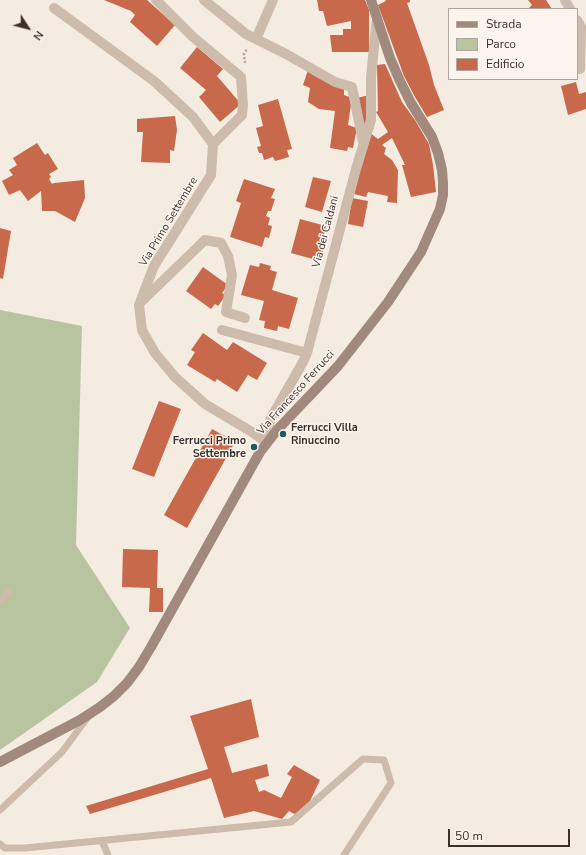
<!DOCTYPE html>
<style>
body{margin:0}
#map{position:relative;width:586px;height:855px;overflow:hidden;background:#f4ebe1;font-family:"Nunito Sans",sans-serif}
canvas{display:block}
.legend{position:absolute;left:448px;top:8px;width:130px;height:72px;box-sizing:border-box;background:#fbf5ee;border:1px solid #aea6a0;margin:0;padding:5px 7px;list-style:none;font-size:12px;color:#3b302b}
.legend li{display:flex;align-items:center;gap:8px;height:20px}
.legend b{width:20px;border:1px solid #aea6a0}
.north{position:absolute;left:8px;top:8px;width:40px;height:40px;-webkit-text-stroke:3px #fbf5ee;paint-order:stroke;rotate:126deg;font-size:11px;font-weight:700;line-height:16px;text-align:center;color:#3b302b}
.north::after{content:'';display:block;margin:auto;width:14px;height:18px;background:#3b302b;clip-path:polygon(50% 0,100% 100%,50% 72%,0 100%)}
.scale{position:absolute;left:448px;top:829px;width:122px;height:18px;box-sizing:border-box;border:2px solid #3b302b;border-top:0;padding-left:5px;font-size:12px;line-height:14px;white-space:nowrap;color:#3b302b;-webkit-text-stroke:3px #fbf5ee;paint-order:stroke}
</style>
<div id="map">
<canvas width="586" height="855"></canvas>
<ul class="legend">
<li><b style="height:5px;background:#a18a7d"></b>Strada</li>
<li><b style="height:11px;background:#b8c4a0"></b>Parco</li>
<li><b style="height:11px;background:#c8694b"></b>Edificio</li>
</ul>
<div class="north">N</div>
<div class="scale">50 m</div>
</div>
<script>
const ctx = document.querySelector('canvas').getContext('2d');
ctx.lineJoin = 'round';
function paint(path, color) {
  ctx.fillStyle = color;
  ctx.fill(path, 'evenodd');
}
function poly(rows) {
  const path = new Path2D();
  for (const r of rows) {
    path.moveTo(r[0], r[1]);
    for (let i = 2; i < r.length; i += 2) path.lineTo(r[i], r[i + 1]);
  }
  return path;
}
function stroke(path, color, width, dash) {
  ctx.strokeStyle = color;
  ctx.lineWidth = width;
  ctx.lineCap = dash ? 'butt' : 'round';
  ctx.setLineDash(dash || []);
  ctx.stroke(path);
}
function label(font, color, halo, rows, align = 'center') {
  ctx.font = font + ' "Nunito Sans",sans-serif';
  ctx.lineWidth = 3;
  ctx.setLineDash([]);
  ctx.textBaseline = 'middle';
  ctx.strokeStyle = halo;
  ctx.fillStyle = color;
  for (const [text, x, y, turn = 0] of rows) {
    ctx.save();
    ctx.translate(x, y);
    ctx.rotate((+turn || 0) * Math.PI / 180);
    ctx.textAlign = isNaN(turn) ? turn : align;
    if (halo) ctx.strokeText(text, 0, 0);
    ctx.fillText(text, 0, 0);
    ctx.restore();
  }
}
paint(poly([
 [0,310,82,326,76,545,130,628,97,682,0,750]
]), '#b8c4a0');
paint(poly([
 [104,0,147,0,175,25,157,46,130,22,135,15,131,11],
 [317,0,365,0,369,10,369,52,332,52,330,35,343,35,343,29,351,29,351,21,327,26,323,11,319,11],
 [385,0,410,0,410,2,407,3,429,65,434,85,444,110,427,117,415,97,404,76,378,5,386,1],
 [528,0,546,0,552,9,528,9,532,5],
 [197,47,223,69,217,76,241,104,220,122,199,97,206,90,180,68],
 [385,64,402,102,415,120,429,144,433,165,436,192,411,197,402,165,405,165,392,138,382,145,386,148,384,154,392,160,398,170,397,203,387,202,388,196,368,192,366,197,354,194,370,133,378,139,388,132,376,112,378,111,377,65],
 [308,70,344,87,344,95,352,98,348,125,357,128,353,148,348,147,347,151,330,148,335,111,319,109,308,102,310,88,303,85],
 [576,82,579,94,586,92,586,109,568,115,561,86],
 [369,95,366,128,361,126,357,98],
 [278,99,292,149,287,150,289,157,275,161,273,157,264,160,262,153,259,153,257,147,261,146,256,128,263,126,258,105],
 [175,116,177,130,174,151,170,150,170,163,141,162,143,132,137,132,137,119],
 [37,143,45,155,48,153,58,169,49,174,51,177,49,179,52,184,54,183,84,180,85,198,75,222,55,211,42,211,41,191,28,201,20,190,9,195,2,181,13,175,9,170,17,165,13,158],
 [313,177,331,181,322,212,305,207],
 [244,179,275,189,271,198,275,199,271,211,268,211,266,216,270,218,268,225,272,226,269,238,265,237,262,247,230,237,241,203,236,201],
 [352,198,368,201,363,227,348,224],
 [300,219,326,226,323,238,326,239,320,261,291,253],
 [0,228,11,231,3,279,0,278],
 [260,263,271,266,270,270,277,272,272,290,298,298,289,329,278,326,277,331,264,328,265,321,259,320,264,301,241,295,250,265,259,267],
 [203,267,228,285,222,293,226,295,218,306,215,304,211,309,186,291],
 [203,333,227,350,233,342,267,363,257,380,248,375,237,392,217,379,215,382,187,365,195,352,191,350],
 [159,401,181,409,154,477,132,469],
 [212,429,235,442,187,528,164,515],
 [123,549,158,550,157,588,163,588,163,612,149,612,150,588,122,587],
 [251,699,259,737,224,747,232,773,267,764,269,776,255,780,259,792,264,790,281,798,292,777,287,774,294,765,320,780,310,801,298,816,289,811,282,819,254,811,224,818,211,778,90,814,86,806,208,769,190,716]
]), '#c8694b');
stroke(poly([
 [245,63,244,54,247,49]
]), '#b9a596', 2.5, [2, 2]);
stroke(poly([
 [0,601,9,592],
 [0,810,62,752,88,717],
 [102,841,108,855],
 [0,844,5,848,25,848,291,822,363,759,384,760,391,783,344,855]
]), '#cdbbac', 7);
stroke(poly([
 [156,0,193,37,241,77,243,105,242,115,213,144],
 [204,0,246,34,286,54,335,82,352,87,363,142],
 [565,0,570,9],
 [54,8,154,81,193,117,213,144,211,175,154,266,139,305,142,330,155,353,175,377,205,404,252,432,267,443],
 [577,20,581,27,580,69],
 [256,39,273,0],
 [141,302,205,240,221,243,228,256,232,275,226,312,245,318],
 [222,330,307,353],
 [267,443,268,428,271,418,303,362,307,353,356,169,371,120,371,77,377,18]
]), '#cdbbac', 10);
stroke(poly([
 [0,762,80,720,100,707,114,696,127,683,139,667,151,647,260,452,278,429,338,366,388,302,421,252,440,209,443,195,443,183,442,170,438,153,432,137,411,103,400,81,390,58,371,0]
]), '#a18a7d', 10);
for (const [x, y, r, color] of [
 [283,434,4,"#1f5a5e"],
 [254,447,4,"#1f5a5e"]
]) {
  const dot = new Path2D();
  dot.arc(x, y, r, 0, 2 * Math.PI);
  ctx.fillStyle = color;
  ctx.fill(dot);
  stroke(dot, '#fbf5ee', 1.5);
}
label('11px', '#3b302b', '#fbf5ee', [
 ["Via Primo Settembre",169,222,-59],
 ["Via dei Caldani",326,232,-75],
 ["Via Francesco Ferrucci",296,393,-48]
]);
label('bold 11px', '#3b302b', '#fbf5ee', [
 ["Ferrucci Villa",291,428],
 ["Rinuccino",291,441],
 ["Ferrucci Primo",246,441,"right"],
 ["Settembre",246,454,"right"]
], 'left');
</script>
